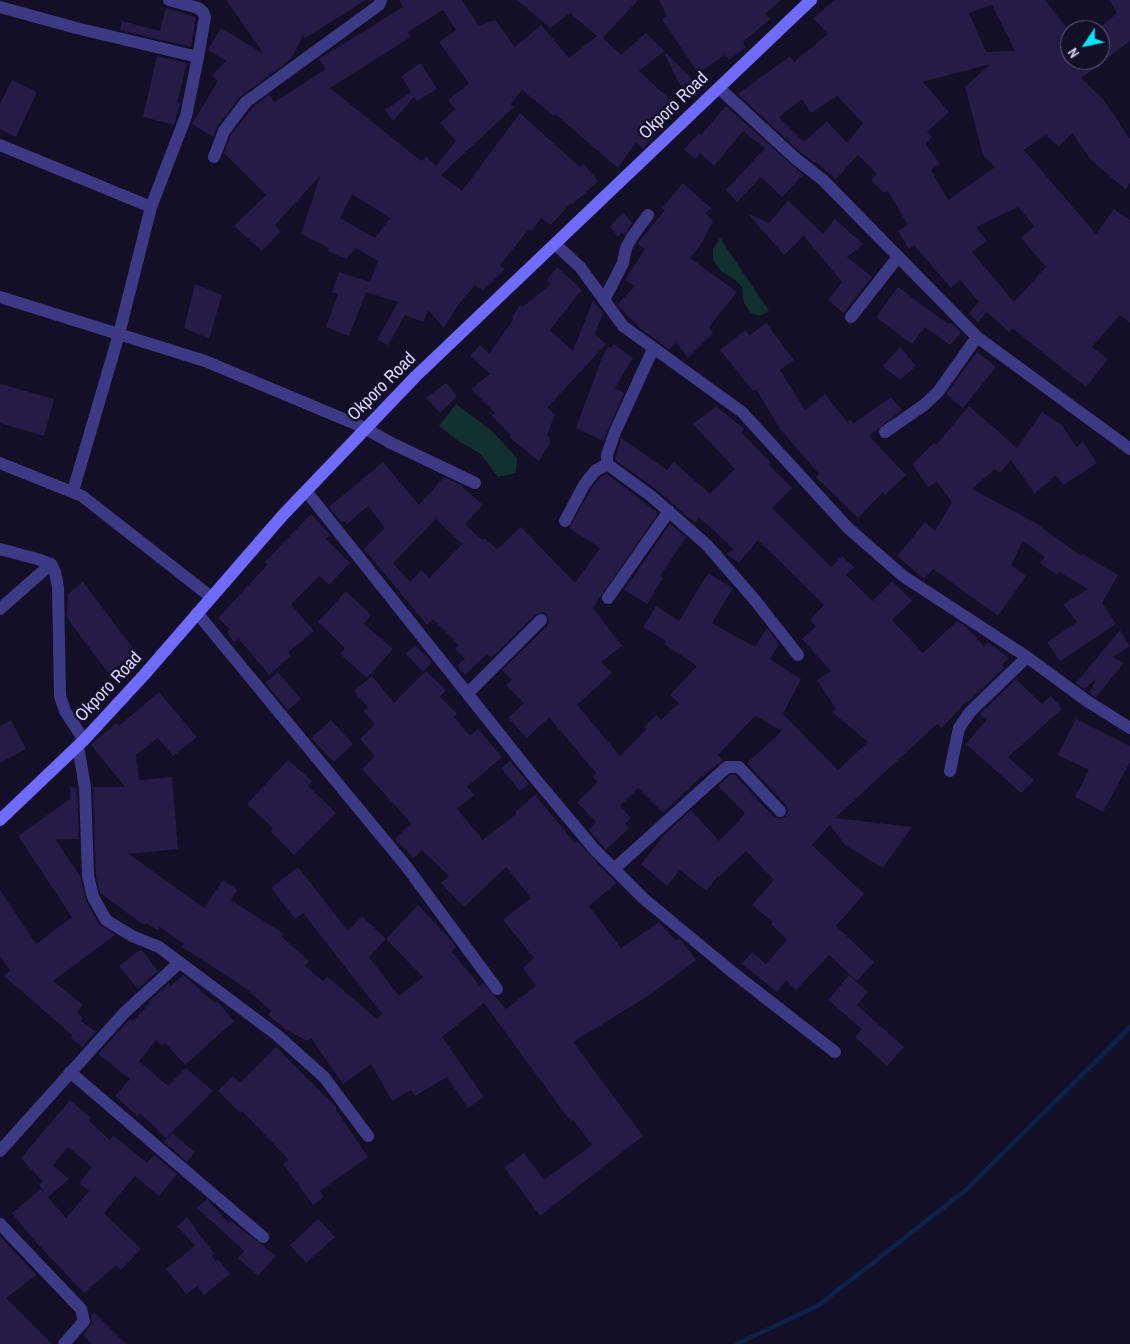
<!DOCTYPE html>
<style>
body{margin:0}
#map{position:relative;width:1130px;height:1344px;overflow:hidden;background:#130f26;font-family:"Archivo Narrow",sans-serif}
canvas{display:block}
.north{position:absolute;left:1060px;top:20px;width:50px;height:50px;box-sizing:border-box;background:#130f26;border:1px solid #625e7d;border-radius:50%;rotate:236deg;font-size:14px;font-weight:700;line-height:20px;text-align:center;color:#d9d4ff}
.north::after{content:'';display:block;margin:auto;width:18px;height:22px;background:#00e5ff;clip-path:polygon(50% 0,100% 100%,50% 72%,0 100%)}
</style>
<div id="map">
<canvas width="1130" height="1344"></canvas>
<div class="north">N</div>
</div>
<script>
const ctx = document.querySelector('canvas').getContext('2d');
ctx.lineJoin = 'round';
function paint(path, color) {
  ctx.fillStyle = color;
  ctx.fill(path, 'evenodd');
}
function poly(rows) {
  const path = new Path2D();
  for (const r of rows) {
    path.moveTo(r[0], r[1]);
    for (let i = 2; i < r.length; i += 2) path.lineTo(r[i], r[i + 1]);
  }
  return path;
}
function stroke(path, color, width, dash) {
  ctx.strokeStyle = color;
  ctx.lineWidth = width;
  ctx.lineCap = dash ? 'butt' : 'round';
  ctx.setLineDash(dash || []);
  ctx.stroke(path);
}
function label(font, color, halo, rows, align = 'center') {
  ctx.font = font + ' "Archivo Narrow",sans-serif';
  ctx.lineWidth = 5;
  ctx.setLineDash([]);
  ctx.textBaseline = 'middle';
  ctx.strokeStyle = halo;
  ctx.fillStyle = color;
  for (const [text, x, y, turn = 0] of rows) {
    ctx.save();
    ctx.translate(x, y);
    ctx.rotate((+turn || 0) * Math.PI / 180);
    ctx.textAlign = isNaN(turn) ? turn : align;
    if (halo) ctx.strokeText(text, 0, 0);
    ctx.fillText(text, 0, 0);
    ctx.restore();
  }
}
paint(poly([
 [720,238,769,311,760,316,751,313,744,303,742,287,735,280,721,271,713,260,713,249],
 [456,404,492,431,517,458,516,473,498,477,481,454,460,442,439,426]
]), '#12302f');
stroke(poly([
 [737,1344,819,1305,967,1189,1130,1027]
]), '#0c2248', 4.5);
paint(poly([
 [226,0,366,0,305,38,303,35,292,58,240,97,218,126,213,137,192,124,218,81,212,76,226,61,208,50,221,28,264,54],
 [399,0,462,0,479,26,495,20,515,47,541,25,569,58,597,36,570,13,550,28,517,0,638,0,603,38,621,55,646,33,664,51,639,71,677,106,677,110,643,149,636,142,618,168,555,114,554,116,522,90,510,105,514,107,441,175,462,191,520,113,580,167,584,164,598,181,572,205,571,203,551,225,541,218,532,231,529,229,500,265,505,269,483,291,475,285,458,305,444,328,428,310,423,322,405,315,388,345,377,340,398,302,366,292,349,336,326,327,338,294,332,292,339,272,370,282,378,261,356,248,346,259,328,251,329,248,301,234,320,176,275,225,281,231,262,251,234,226,266,195,224,153,231,135,252,108,269,95,275,102,326,69,319,59,403,7],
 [443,10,456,30,439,42,469,84,448,100,455,109,440,123,456,141,436,166,426,156,421,161,330,88,411,37,408,32],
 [352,194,390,218,375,238,340,218],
 [659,0,781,0,765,14,770,19,743,42,746,47,729,60,725,55,698,73,662,19,667,16],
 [835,0,1045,0,1070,32,1070,60,1100,60,1100,27,1117,13,1109,0,1130,0,1130,41,1081,78,1104,100,1130,139,1130,183,1125,189,1091,160,1072,133,1059,147,1046,135,1024,150,1096,234,1114,209,1130,220,1130,323,1120,315,1092,347,1108,359,1086,387,1012,328,1009,332,987,312,978,322,969,313,979,302,960,280,951,288,914,245,909,249,898,231,908,225,887,190,884,193,871,180,877,174,858,155,836,179,816,162,815,163,801,153,738,94,790,56,794,62,828,34,813,18],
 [992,5,1015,51,986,52,969,13],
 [990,64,965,87,983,155,995,167,948,200,931,170,940,164,926,144,932,137,927,132,949,112,923,82],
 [837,96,863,123,847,143,827,121,804,142,779,117,802,99,811,113],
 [1018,207,1034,226,1021,238,1046,267,1014,302,972,252,987,241,976,227],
 [166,8,196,17,191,47,120,30,122,21,160,31],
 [667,54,694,81,682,89,665,55],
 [157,56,187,63,177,103,180,104,174,125,143,117],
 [421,63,437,89,417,101,414,97,393,121,385,110,411,92,401,76],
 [12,80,37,92,16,137,0,129,0,104],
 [726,106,803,175,782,197,761,177,737,202,726,190,765,148,743,131,714,166,700,153,695,159,684,149,699,133,701,135],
 [683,183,711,208,706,213,713,222,700,246,690,258,737,292,709,327,713,333,688,358,677,343,668,349,641,329,617,305,635,286,625,280,645,249,637,244,665,210,662,208],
 [788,200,823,234,835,219,863,244,847,257,872,277,844,313,828,300,842,282,804,236,784,255,747,213,769,223],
 [623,212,632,223,624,235,622,233,618,236,610,227],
 [557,267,582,290,550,330,573,351,593,300,603,313,595,334,606,344,547,408,555,414,547,435,549,437,550,443,539,461,509,437,511,435,492,416,495,413,471,389,490,374,470,356,480,345,489,354,513,320,512,318,520,304,523,307,551,284,547,280],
 [195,284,222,295,209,339,184,328],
 [898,287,948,324,950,322,961,332,950,345,925,327,912,344,876,317],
 [766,323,794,360,780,370,805,410,825,394,847,422,851,420,854,423,891,397,902,410,869,436,906,475,885,495,883,492,858,518,816,477,819,474,780,429,756,389,753,391,720,350,745,330,750,335],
 [614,344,633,358,615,388,624,393,603,441,576,428,601,360,608,346,611,348],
 [900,347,916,366,900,380,883,366],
 [977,352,996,367,963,408,946,394],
 [446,383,457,396,440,413,426,398],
 [0,384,54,399,44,436,0,423],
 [716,406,744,429,741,432,771,463,769,465,792,488,772,508,831,567,842,556,854,567,846,575,873,601,892,581,912,601,892,620,923,653,957,621,966,627,984,646,988,642,1009,658,1002,665,1004,668,968,702,967,701,942,728,937,724,835,818,912,827,883,868,845,845,830,825,812,845,864,894,836,926,874,962,857,981,829,955,796,990,786,980,777,992,742,964,752,952,766,964,787,940,771,924,773,922,752,905,774,880,746,851,719,877,718,876,706,891,680,870,667,886,641,864,666,833,691,810,719,841,738,822,745,813,718,786,730,775,735,775,774,817,781,819,786,817,788,810,786,805,747,763,782,731,755,716,718,755,723,760,699,779,663,813,638,788,620,806,631,818,625,824,629,828,606,850,589,830,596,822,577,802,598,782,593,777,596,773,549,717,527,738,508,718,524,703,506,685,512,680,502,670,547,626,549,622,547,615,543,612,536,614,491,658,487,654,465,675,457,666,465,659,455,649,459,645,433,619,427,625,364,549,385,528,368,506,347,524,344,521,342,523,329,507,383,462,419,505,444,477,460,485,483,505,465,524,482,540,484,538,497,549,521,527,575,583,600,548,569,528,591,489,600,477,607,474,658,513,593,608,622,646,601,662,612,673,577,705,620,756,647,729,644,727,656,715,661,720,679,703,670,695,697,666,664,644,666,641,643,627,656,606,679,621,708,573,733,588,712,623,755,647,767,628,779,644,770,659,801,679,783,714,838,770,868,742,832,712,836,709,817,680,831,671,802,639,816,626,810,620,824,605,758,540,739,563,726,554,734,549,699,517,695,523,656,489,615,460,621,438,667,470,674,462,710,494,735,469,693,424],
 [436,519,462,544,429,578,421,570,410,582,393,563],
 [969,406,1017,448,1042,412,1062,425,1076,447,1083,442,1097,463,1063,485,1056,475,1035,494,1011,460,1000,473,995,469,972,489,1034,522,1081,556,1083,554,1118,575,1102,603,1116,624,1060,661,1047,642,1077,622,1063,604,1088,589,1059,572,1057,575,1040,563,1045,557,1023,541,1011,565,1026,576,998,616,933,569,924,579,897,556,925,522,935,531,952,502,937,482,928,487,912,464,934,443,936,445],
 [311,514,330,535,326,539,350,563,329,585,320,576,291,604,314,631,288,652,291,656,269,675,239,639,234,643,227,632,230,629,218,618,268,564,265,562],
 [670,524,686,537,660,576,663,578,647,604,624,590],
 [83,582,136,652,108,673,67,618,68,594],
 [346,591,371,615,364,624,393,649,367,678,340,654,345,648,318,622],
 [1120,630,1130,646,1113,657,1124,663,1096,697,1089,693,1097,678,1084,689,1076,683],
 [415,645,432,662,423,672,406,654],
 [426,671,446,690,440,697,457,714,454,717,470,736,478,729,502,757,467,787,474,795,457,809,483,840,516,814,515,812,535,795,575,843,577,841,616,883,589,906,621,948,659,922,676,941,679,938,696,960,648,996,573,1042,643,1136,540,1216,504,1167,524,1153,544,1180,592,1145,573,1120,571,1122,484,1003,442,1037,484,1097,468,1108,447,1077,415,1096,411,1090,392,1101,371,1064,343,1084,311,1038,307,1041,285,1029,268,1015,271,1011,244,987,182,947,184,944,160,927,157,930,146,923,144,925,100,893,96,877,93,787,125,787,91,745,116,723,119,726,159,692,197,737,173,756,158,738,136,755,139,780,172,777,178,849,129,854,204,908,223,880,237,890,231,900,284,934,282,937,309,961,305,966,323,981,328,977,377,1019,382,1014,303,913,295,919,271,888,298,867,348,931,362,916,386,939,418,905,449,938,456,947,452,952,480,986,483,983,506,1009,536,986,523,968,534,958,503,920,531,898,506,867,464,907,441,883,449,876,422,850,414,858,395,839,411,823,362,769,375,756,360,739,375,724,363,711,368,708,354,691,372,676,394,703],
 [386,939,423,977,399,996,369,957],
 [278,672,301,699,288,710,265,683],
 [1016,679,1042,704,1051,696,1062,709,1008,757,1034,780,1021,793,966,744,986,720,980,714],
 [1076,719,1130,746,1130,762,1103,812,1075,797,1089,770,1058,755],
 [11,720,26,749,0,763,0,726],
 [331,720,353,744,334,762,311,738],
 [288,760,312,781,308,786,336,813,294,855,270,831,273,828,247,804],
 [510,761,529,784,520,791,501,768],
 [70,787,77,788,79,839,55,839,80,876,86,901,99,924,115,935,53,981,83,1005,77,1012,83,1018,81,1021,96,1032,82,1047,71,1038,72,1035,4,976,10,970,0,956,0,890,36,944,72,917,18,836,70,799],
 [141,949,158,971,138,989,119,966],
 [183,975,215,1003,217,1001,234,1021,185,1065,165,1043,162,1046,156,1040,139,1061,168,1086,186,1068,213,1091,166,1138,140,1113,137,1116,115,1096,130,1079,98,1054,130,1019,133,1021,150,1003,149,1001,169,983,171,986],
 [849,975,868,992,857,1005,904,1047,887,1066,855,1037,862,1029,828,1000],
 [276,1047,336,1107,336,1110,368,1157,320,1191,324,1197,313,1205,283,1164,289,1160,242,1111,240,1113,218,1091,233,1076,240,1083],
 [70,1100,91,1118,89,1121,110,1140,113,1135,147,1163,154,1155,177,1174,159,1196,135,1176,104,1213,141,1249,121,1270,116,1265,84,1293,33,1239,12,1213,41,1189,47,1195,39,1185,43,1182,21,1158],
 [68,1147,92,1167,79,1183,89,1191,66,1218,48,1197,69,1179,53,1165],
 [172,1133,195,1152,187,1162,164,1142],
 [207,1199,229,1223,231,1221,276,1256,258,1276,238,1258,244,1251,197,1208],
 [187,1217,214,1254,212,1256,215,1261,218,1259,230,1274,204,1295,197,1286,186,1294,166,1269,195,1246,177,1226],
 [318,1219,335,1237,306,1263,290,1245],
 [0,1236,36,1275,6,1298,52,1344,0,1344],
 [94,1312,126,1344,92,1344,83,1335,92,1323,91,1315]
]), '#241b47');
stroke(poly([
 [0,7,76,28,198,57],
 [719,88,796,159,823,180,977,337,1130,449],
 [0,145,151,207],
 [214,157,224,131,246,102,379,5,381,0],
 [555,244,580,267,623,326,742,412,848,528,903,576,1027,657,1087,701,1130,728],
 [0,297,205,361,365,428,389,442,475,483],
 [604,300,623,263,626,248,632,237,648,215],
 [851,317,898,257],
 [653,349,615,432,607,455,607,464,651,496,707,545,754,599,798,655],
 [885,432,924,405,938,392,977,337],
 [0,463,82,496,211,597],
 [73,491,119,334,151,207,186,116,198,57,205,17,203,12,198,8,169,0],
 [306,491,533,776,595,850,643,898,731,971,835,1052],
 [565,521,584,485,595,471,607,464],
 [0,549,41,560,51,564,55,572,58,587,60,696,65,711,84,740],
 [608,598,669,511],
 [0,609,51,564],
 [197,613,406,866,497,989],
 [468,693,541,620],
 [78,746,85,787,88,876,93,897,106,920,132,936,159,947,277,1035,324,1077,368,1136],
 [950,771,959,728,970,712,1027,657],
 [614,869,727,767,739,767,780,811],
 [70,1072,263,1237],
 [0,1151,125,1012,179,963],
 [0,1224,81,1309,84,1321,64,1344]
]), '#3d3a85', 12);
stroke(poly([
 [0,820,84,740,144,675,283,515,416,376,811,0]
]), '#6f6bff', 12);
label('18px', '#d9d4ff', '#130f26', [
 ["Okporo Road",674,106,-44],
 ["Okporo Road",382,387,-45],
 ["Okporo Road",109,687,-47]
]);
</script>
